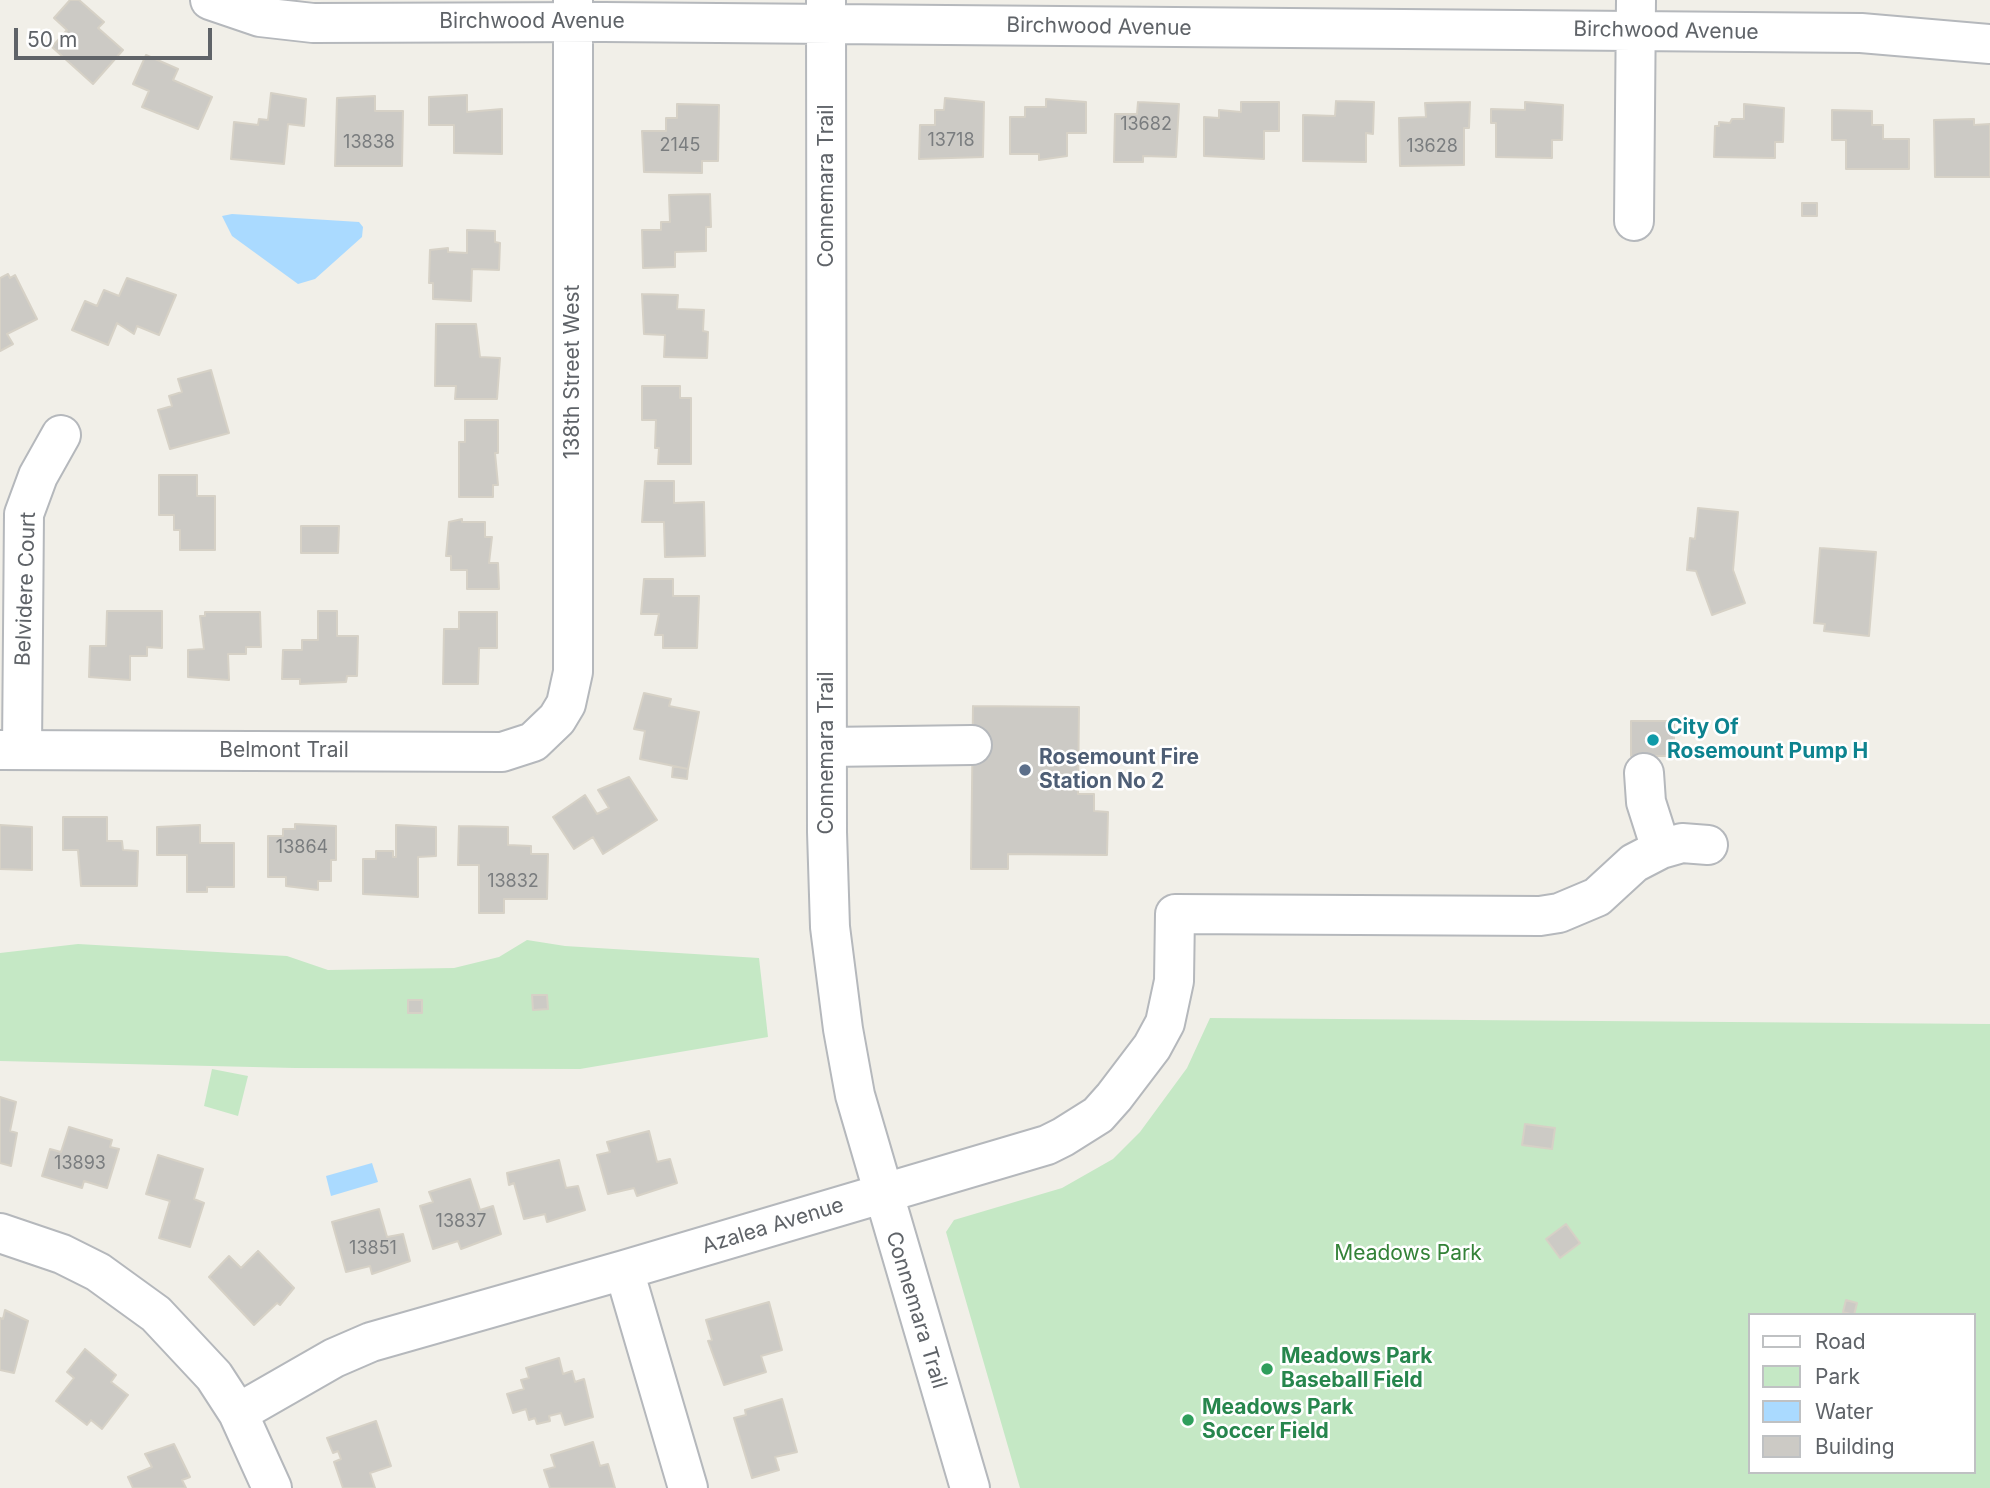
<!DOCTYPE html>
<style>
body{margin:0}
#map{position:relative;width:1990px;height:1488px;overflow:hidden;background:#f1efe8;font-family:Inter,sans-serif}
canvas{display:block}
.legend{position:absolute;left:1748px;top:1313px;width:228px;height:161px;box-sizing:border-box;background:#fff;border:2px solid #bfc1c3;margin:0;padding:9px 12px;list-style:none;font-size:21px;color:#5f6368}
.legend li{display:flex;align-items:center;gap:14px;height:35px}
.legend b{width:35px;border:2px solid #bfc1c3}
.scale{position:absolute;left:14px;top:28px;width:198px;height:32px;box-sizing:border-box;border:4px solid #5f6368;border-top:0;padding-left:9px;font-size:21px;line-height:24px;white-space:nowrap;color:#5f6368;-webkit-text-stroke:5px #fff;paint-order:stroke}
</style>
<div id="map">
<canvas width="1990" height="1488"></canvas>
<ul class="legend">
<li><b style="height:9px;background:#fff"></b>Road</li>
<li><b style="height:19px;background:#c5e8c5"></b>Park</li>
<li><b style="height:19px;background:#aadaff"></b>Water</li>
<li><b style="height:19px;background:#cccac5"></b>Building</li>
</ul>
<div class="scale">50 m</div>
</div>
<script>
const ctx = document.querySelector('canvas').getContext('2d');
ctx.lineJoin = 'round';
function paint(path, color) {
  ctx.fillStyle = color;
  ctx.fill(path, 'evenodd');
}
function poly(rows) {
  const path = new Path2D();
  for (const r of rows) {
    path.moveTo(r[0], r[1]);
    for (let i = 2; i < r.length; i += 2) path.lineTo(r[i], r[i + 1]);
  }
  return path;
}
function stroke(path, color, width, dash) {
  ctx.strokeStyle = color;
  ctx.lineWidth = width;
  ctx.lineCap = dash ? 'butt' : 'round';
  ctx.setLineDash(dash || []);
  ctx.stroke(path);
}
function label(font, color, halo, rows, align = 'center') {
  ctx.font = font + ' Inter,sans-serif';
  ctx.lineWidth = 5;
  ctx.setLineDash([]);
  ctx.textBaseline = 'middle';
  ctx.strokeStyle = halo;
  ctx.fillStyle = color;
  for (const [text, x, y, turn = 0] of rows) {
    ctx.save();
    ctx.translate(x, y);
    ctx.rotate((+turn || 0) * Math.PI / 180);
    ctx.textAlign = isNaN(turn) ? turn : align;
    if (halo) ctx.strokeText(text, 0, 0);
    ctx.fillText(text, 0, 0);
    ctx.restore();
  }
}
paint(poly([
 [527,940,565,946,759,958,768,1037,580,1069,295,1068,0,1061,0,953,78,944,287,956,328,970,454,968,499,957],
 [1210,1018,1990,1024,1990,1488,1020,1488,946,1232,954,1220,1062,1188,1113,1159,1140,1132,1187,1068],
 [1750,1315,1974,1315,1974,1472,1750,1472],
 [212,1069,248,1076,238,1116,204,1106]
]), '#c5e8c5');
paint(poly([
 [232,214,359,222,363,227,362,237,315,279,298,284,232,236,222,216],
 [372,1163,378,1182,331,1196,326,1176]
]), '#aadaff');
const building = poly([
 [70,0,79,0,104,22,98,28,123,50,93,84,52,47,67,30,54,18,70,0],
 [146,55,178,69,173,80,212,97,198,129,142,107,149,91,133,84,146,55],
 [271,93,306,99,304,126,288,124,284,164,231,159,234,122,258,125,259,119,268,120,271,93],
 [467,95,467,112,502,109,502,154,454,153,454,125,429,125,429,97,467,95],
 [375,96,375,111,403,111,402,166,335,166,337,98,375,96],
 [945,98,984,102,983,157,919,159,920,125,935,125,935,110,944,110,945,98],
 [1046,99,1086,102,1086,133,1067,133,1067,156,1039,160,1039,154,1010,154,1010,117,1025,117,1025,107,1046,107,1046,99],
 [1336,101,1374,102,1373,134,1366,133,1366,162,1303,161,1303,115,1335,116,1336,101],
 [1138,102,1179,104,1176,157,1143,156,1143,162,1114,162,1115,114,1137,114,1138,102],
 [1241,102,1279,102,1279,131,1264,131,1264,159,1204,156,1204,117,1219,118,1219,110,1241,112,1241,102],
 [1470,102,1469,128,1464,128,1464,165,1400,166,1399,118,1426,117,1425,103,1470,102],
 [1525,102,1563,105,1562,140,1552,140,1552,158,1496,157,1496,123,1491,123,1491,109,1525,110,1525,102],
 [677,104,719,105,718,161,702,161,702,173,644,172,642,131,666,131,666,118,677,118,677,104],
 [1744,104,1784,108,1783,142,1775,142,1775,158,1714,157,1715,126,1719,126,1719,122,1730,123,1732,119,1744,119,1744,104],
 [1832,110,1872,111,1872,125,1883,125,1883,139,1909,139,1909,169,1846,169,1846,140,1832,140,1832,110],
 [1974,119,1974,125,1990,124,1990,177,1935,177,1934,120,1974,119],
 [710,194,711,227,706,227,706,251,675,252,675,267,643,268,642,230,661,230,661,222,670,222,669,195,710,194],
 [1802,203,1817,203,1817,216,1802,216,1802,203],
 [467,230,495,231,495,242,500,243,499,270,472,269,471,301,433,299,433,283,429,283,430,250,448,248,448,252,467,253,467,230],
 [8,274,10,278,15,275,37,319,7,334,13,344,0,351,0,278,8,274],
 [127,278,176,295,159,335,137,326,134,334,117,323,108,345,72,330,85,301,97,306,104,290,119,296,127,278],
 [642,294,678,295,677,309,704,310,703,331,708,332,707,358,664,357,665,335,644,334,642,294],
 [436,324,476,324,480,357,500,358,497,399,455,399,456,386,435,386,436,324],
 [211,370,229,433,170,449,158,410,172,406,169,396,182,392,178,379,211,370],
 [642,386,680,386,680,398,691,398,691,464,658,464,659,448,655,448,656,420,642,420,642,386],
 [465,420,498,420,498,453,495,453,498,485,493,485,493,497,459,497,459,442,465,442,465,420],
 [159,475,197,475,197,496,215,496,215,550,180,550,180,530,174,530,174,515,159,515,159,475],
 [645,481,674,481,674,503,704,502,705,556,665,557,664,522,642,522,645,481],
 [1698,508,1738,512,1733,570,1745,603,1712,615,1696,571,1687,570,1690,538,1695,539,1698,508],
 [462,519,462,522,485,522,485,537,492,537,489,563,498,563,499,589,467,589,467,570,451,570,451,556,446,556,449,522,462,519],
 [301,526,339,526,338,553,301,553,301,526],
 [1820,548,1876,552,1869,636,1824,631,1825,624,1814,623,1820,548],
 [644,579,673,579,673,596,699,596,697,648,663,648,663,635,655,635,659,614,641,614,644,579],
 [107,611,162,611,162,648,147,647,147,656,130,656,130,680,89,677,90,646,106,646,107,611],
 [318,611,337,611,337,636,358,636,357,676,347,676,346,682,300,684,300,679,282,679,283,650,302,650,302,640,318,640,318,611],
 [205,612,260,612,261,647,246,647,246,654,228,654,229,680,188,677,188,650,204,649,200,616,205,616,205,612],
 [459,612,497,612,497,648,479,648,478,684,443,684,444,629,459,629,459,612],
 [644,693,671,699,669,706,699,712,688,769,640,759,645,731,634,729,644,693],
 [973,706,1079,707,1078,794,1094,794,1094,811,1108,812,1107,855,1008,854,1008,869,971,869,973,706],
 [1631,721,1674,721,1674,756,1631,756,1631,721],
 [673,766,688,769,687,779,672,777,673,766],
 [629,777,657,820,603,854,593,837,574,849,553,817,585,795,597,814,609,808,598,790,629,777],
 [63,817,107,817,107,841,122,841,123,850,138,851,137,886,81,886,78,850,63,850,63,817],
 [295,824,336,826,336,860,331,860,331,881,318,881,318,890,286,886,286,877,268,877,268,836,283,836,283,829,295,829,295,824],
 [0,825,32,827,32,870,0,869,0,825],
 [200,825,200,843,234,843,234,887,207,887,207,892,187,892,187,855,157,855,157,827,200,825],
 [396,825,436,827,436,856,418,857,418,897,363,894,363,859,376,859,376,851,393,851,393,857,396,857,396,825],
 [459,826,508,827,508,845,531,846,531,854,548,854,547,899,504,899,504,913,479,913,479,865,458,865,459,826],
 [532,995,547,995,548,1009,533,1010,532,995],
 [408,1000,422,1000,422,1013,408,1013,408,1000],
 [0,1097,16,1102,10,1131,17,1133,11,1166,0,1163,0,1097],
 [1525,1124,1555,1128,1552,1149,1522,1145,1525,1124],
 [69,1127,112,1140,110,1147,119,1149,107,1188,84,1181,82,1188,42,1176,50,1149,61,1152,69,1127],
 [649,1131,657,1162,670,1159,677,1183,637,1196,634,1188,608,1194,597,1155,610,1152,607,1142,649,1131],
 [158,1155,203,1169,194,1199,204,1203,190,1247,159,1238,170,1201,146,1194,158,1155],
 [559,1160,566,1188,578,1186,585,1210,547,1222,545,1214,524,1219,514,1183,509,1185,507,1173,559,1160],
 [470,1179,480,1210,493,1206,501,1234,461,1249,458,1241,433,1249,420,1206,433,1202,429,1192,470,1179],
 [379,1209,387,1237,403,1234,410,1261,372,1274,370,1266,346,1272,332,1222,379,1209],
 [1566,1224,1580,1243,1560,1258,1546,1239,1566,1224],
 [258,1251,294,1288,280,1305,277,1303,254,1325,209,1277,229,1256,241,1268,258,1251],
 [1846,1300,1857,1303,1854,1315,1843,1312,1846,1300],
 [769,1302,782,1350,761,1356,766,1372,724,1385,708,1341,712,1340,706,1320,769,1302],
 [5,1310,28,1321,14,1373,0,1370,0,1318,3,1319,5,1310],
 [85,1349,116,1375,111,1382,128,1395,102,1429,91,1420,87,1425,56,1401,74,1378,67,1372,85,1349],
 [559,1358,563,1374,572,1371,575,1382,584,1379,593,1417,565,1425,561,1413,549,1416,550,1421,537,1424,535,1418,529,1420,526,1409,513,1413,507,1394,524,1389,521,1380,529,1378,526,1368,559,1358],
 [782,1399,797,1452,775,1457,779,1470,752,1478,734,1418,746,1415,745,1410,782,1399],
 [376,1421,391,1466,370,1473,375,1488,343,1488,334,1462,341,1459,338,1451,333,1453,327,1438,376,1421],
 [593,1442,600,1466,608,1464,615,1488,550,1488,544,1470,555,1467,551,1455,593,1442],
 [174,1444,190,1477,182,1480,186,1488,133,1488,128,1477,152,1467,145,1454,174,1444]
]);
paint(building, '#cccac5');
stroke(building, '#d6d1c6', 2);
const minor = poly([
 [210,0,260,17,313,23,604,22,1861,33,1990,44],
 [826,0,827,832,830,927,843,1029,855,1095,970,1488],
 [1634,221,1636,0],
 [827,747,972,745],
 [0,750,502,752,533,742,557,719,566,704,573,672,573,0],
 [22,750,24,514,38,476,61,435],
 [1644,773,1646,802,1661,849],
 [0,1233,62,1254,98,1272,156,1314,214,1376,238,1413,272,1488],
 [624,1270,688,1488],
 [238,1413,334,1358,371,1342,624,1270,1047,1145,1063,1137,1098,1115,1114,1097,1152,1047,1165,1023,1174,981,1175,914,1540,916,1559,913,1597,897,1634,863,1661,849,1682,843,1708,845]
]);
stroke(minor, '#b5b8bc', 42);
stroke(minor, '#fff', 38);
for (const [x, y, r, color] of [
 [1653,740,7,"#0f9aa8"],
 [1025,770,7,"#5c6f8a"],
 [1267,1369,7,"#2e9e5b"],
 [1188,1420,7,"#2e9e5b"]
]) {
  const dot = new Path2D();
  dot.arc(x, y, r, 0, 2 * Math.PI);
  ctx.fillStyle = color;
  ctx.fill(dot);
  stroke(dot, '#fff', 2.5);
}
label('18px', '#7a7d7f', null, [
 ["13682",1146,125],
 ["13718",951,141],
 ["13838",369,143],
 ["2145",680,146],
 ["13628",1432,147],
 ["13864",302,848],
 ["13832",513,882],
 ["13893",80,1164],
 ["13837",461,1222],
 ["13851",373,1249]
]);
label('21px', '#5f6368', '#fff', [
 ["Birchwood Avenue",532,22],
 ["Birchwood Avenue",1099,27,1],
 ["Birchwood Avenue",1666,31,1],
 ["Connemara Trail",827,186,-90],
 ["138th Street West",573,372,-90],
 ["Belvidere Court",26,589,-88],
 ["Belmont Trail",284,751],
 ["Connemara Trail",827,753,-90],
 ["Azalea Avenue",773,1226,-17],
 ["Connemara Trail",916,1310,73]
]);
label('bold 21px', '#0d838f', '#fff', [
 ["City Of",1667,728],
 ["Rosemount Pump H",1667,752]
], 'left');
label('bold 21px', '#4e5e75', '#fff', [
 ["Rosemount Fire",1039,758],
 ["Station No 2",1039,782]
], 'left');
label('21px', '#348238', '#fff', [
 ["Meadows Park",1408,1254]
]);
label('bold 21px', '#27864d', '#fff', [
 ["Meadows Park",1281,1357],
 ["Baseball Field",1281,1381],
 ["Meadows Park",1202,1408],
 ["Soccer Field",1202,1432]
], 'left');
</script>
